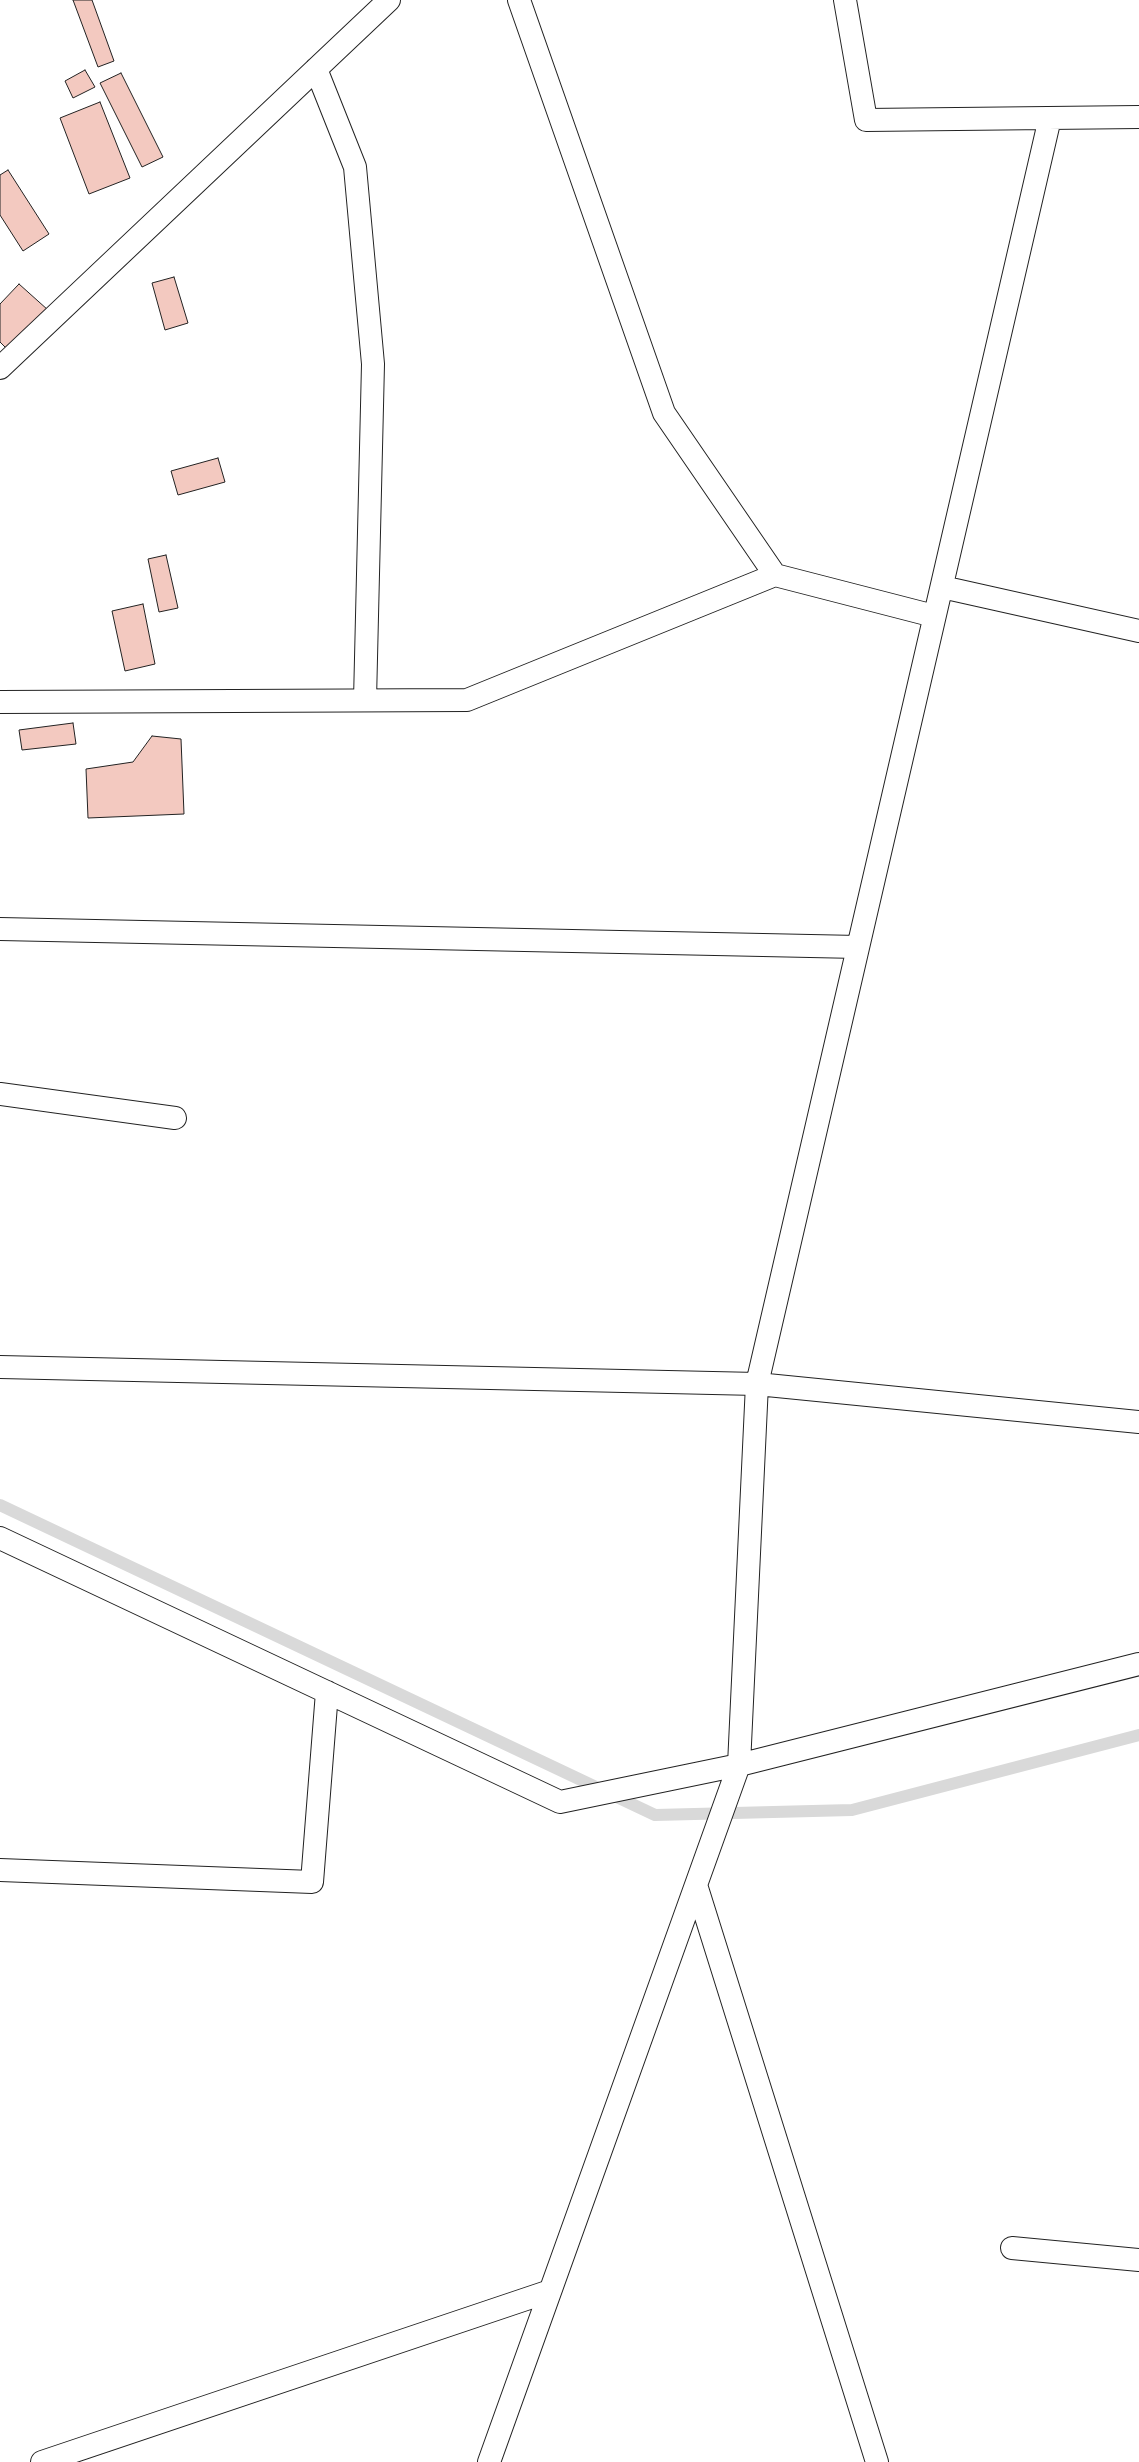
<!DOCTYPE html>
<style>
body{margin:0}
canvas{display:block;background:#fff}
</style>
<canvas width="1139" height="2462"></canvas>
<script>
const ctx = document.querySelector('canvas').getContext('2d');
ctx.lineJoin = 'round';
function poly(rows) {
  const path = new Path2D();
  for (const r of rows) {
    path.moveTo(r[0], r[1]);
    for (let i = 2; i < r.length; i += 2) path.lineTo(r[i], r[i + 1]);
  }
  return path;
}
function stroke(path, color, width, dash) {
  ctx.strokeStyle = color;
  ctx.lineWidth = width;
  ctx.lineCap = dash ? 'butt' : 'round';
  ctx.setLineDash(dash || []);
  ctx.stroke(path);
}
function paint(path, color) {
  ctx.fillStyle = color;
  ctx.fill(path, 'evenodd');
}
stroke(poly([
 [0,1505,655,1815,852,1810,1139,1735]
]), '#d9d9d9', 12);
const building = poly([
 [73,0,92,0,114,61,98,67,73,0],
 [85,70,95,87,73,98,65,81,85,70],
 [121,73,163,157,142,167,100,83,121,73],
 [100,102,130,178,89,194,60,118,100,102],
 [8,170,49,234,23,251,0,215,0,175,8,170],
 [174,277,188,323,165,330,152,283,174,277],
 [19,284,48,310,10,352,0,342,0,304,19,284],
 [218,458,225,482,178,495,171,471,218,458],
 [166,555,178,608,159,612,148,559,166,555],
 [143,604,155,664,125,671,112,611,143,604],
 [73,723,76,744,22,750,19,730,73,723],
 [152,736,181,739,184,814,88,818,86,769,133,762,152,736]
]);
paint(building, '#f3c9c0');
stroke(building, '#222', 1);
const minor = poly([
 [519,0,664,413,775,575],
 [845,0,866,120,1139,117],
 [316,69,355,167,373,364,365,700],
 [0,368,389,0],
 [942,587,1139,631],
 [0,702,467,700,775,575,934,616],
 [0,929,858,947],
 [0,1094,175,1118],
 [0,1367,757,1384,1139,1422],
 [0,1538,560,1802,739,1765,1139,1664],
 [0,1870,312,1882,327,1692],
 [697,1888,877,2462],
 [1012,2248,1139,2260],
 [42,2462,550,2291],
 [489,2462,739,1765,757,1384,1050,118]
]);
stroke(minor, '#222', 24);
stroke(minor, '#fff', 22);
</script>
